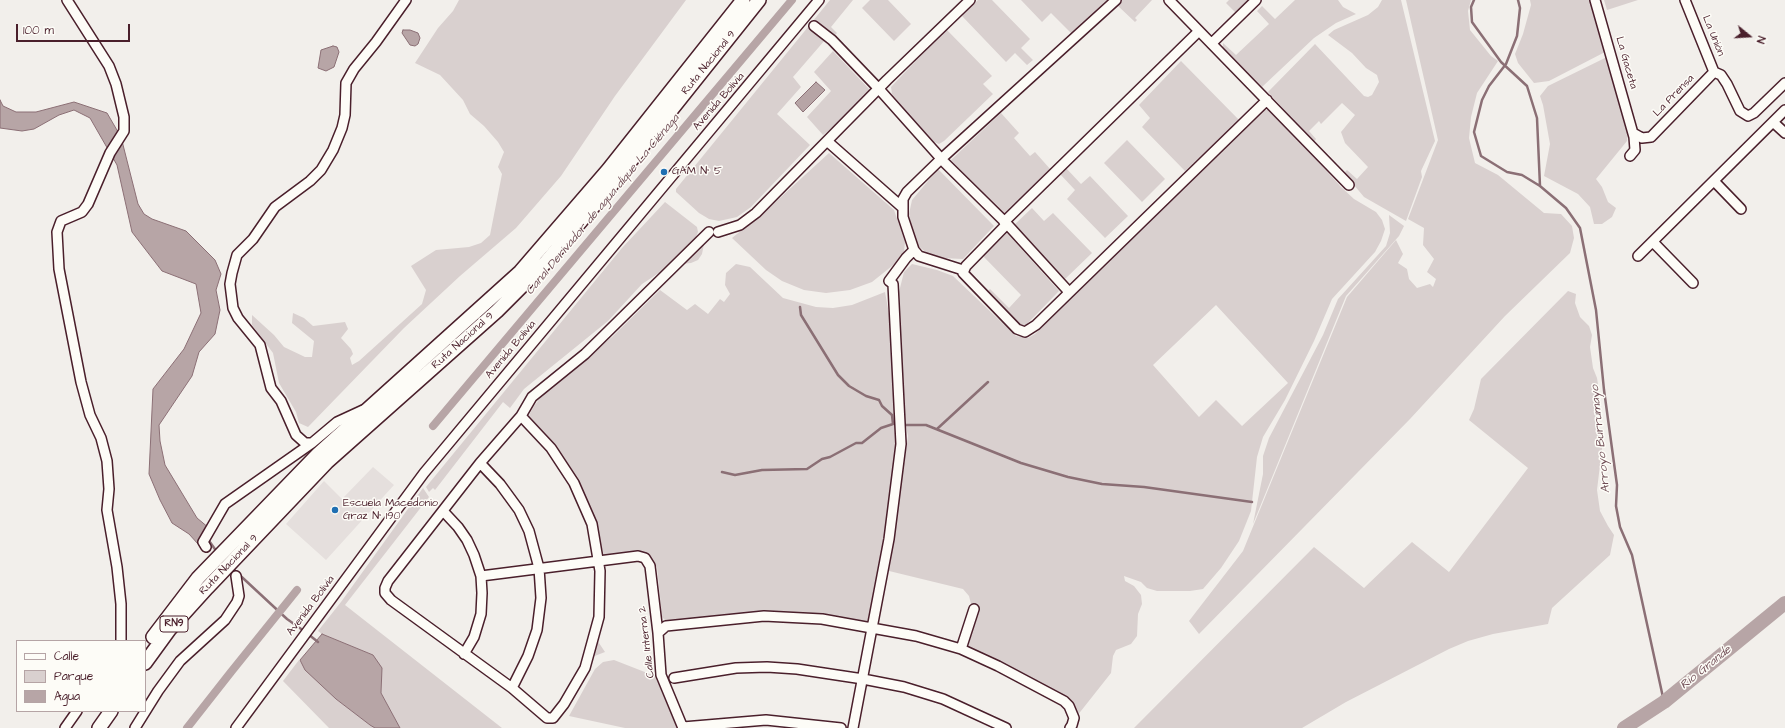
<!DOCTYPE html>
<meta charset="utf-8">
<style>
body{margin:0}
#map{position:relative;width:1785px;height:728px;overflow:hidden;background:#f2efeb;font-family:"Architects Daughter",sans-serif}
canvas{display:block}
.legend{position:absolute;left:16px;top:640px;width:130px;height:72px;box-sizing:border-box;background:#fdfcf7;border:1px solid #b5a4a5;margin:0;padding:5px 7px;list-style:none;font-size:12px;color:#4a1f2b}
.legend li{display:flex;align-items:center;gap:8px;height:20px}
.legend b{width:20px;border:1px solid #b5a4a5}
.north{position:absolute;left:1729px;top:16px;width:40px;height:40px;-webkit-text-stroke:3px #fdfcf7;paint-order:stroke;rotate:108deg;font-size:11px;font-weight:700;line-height:16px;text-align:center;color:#4a1f2b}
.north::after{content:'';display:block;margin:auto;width:14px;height:18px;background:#4a1f2b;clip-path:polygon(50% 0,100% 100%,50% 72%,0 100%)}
.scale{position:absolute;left:16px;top:24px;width:114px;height:18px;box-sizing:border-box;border:2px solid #4a1f2b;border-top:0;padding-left:5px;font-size:12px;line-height:14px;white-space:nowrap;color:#4a1f2b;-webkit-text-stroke:3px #fdfcf7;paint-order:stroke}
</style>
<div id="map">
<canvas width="1785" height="728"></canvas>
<ul class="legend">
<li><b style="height:5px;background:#fdfcf7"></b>Calle</li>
<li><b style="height:11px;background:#d9d0cf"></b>Parque</li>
<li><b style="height:11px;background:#b7a5a6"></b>Agua</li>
</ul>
<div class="north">N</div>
<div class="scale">100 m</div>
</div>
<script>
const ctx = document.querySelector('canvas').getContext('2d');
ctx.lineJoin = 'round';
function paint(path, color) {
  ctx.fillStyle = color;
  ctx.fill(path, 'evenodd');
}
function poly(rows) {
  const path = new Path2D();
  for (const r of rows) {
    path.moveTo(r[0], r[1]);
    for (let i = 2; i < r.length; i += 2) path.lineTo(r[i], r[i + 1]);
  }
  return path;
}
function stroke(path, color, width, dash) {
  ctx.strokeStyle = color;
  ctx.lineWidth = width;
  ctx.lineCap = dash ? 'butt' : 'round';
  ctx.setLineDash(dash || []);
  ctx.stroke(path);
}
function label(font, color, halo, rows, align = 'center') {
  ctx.font = font + ' "Architects Daughter",sans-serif';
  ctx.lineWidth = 3;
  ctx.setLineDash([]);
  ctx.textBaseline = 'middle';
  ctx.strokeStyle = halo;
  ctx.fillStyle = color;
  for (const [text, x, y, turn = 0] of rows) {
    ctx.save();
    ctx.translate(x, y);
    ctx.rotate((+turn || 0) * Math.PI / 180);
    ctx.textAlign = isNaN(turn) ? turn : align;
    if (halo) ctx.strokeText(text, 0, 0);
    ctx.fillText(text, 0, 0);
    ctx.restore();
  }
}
paint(poly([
 [373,467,394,485,326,560,286,524,324,481,342,499]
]), '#e5dfdd');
paint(poly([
 [459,0,686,0,615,96,561,176,516,228,460,276,404,328,308,427,299,423,296,412,279,383,273,353,252,325,252,315,274,335,284,347,305,357,312,357,314,341,292,323,293,313,304,318,313,326,345,322,348,329,341,338,351,349,353,354,350,358,352,365,359,361,422,304,426,290,411,266,436,250,469,247,481,243,490,235,502,174,498,167,504,152,498,142,484,126,470,114,463,100,440,75,415,63,438,28,453,11],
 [830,0,853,0,831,27,837,33,833,38,825,40,793,77,801,87,777,114,810,145,751,207,737,217,719,221,709,219,699,213,676,192,676,189],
 [870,0,888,0,911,24,894,41,862,8],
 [978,0,992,0,1030,39,1021,48,1033,60,1027,65,1015,53,1006,62,962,16],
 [1021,0,1114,0,1072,34,1051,13,1042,22],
 [1122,0,1152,0,1135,18,1137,20,1135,22,1117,5],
 [1229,0,1250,0,1236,13,1226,3],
 [1295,0,1338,0,1343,7,1356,14,1336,23,1314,38,1262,87,1223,48,1223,43,1236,55,1269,24,1257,11,1262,6,1275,19],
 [1382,0,1401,0,1435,141,1421,171,1422,177,1406,221,1364,197,1344,173,1347,170,1357,179,1368,167,1345,143,1341,132,1355,115,1342,103,1321,124,1319,121,1309,131,1316,139,1314,142,1268,92,1315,44,1364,96,1368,97,1372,95,1379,82,1377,75,1366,68,1352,53,1328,35,1334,30,1368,15,1378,7],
 [1406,0,1471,0,1468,11,1470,30,1491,56,1498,61,1477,93,1471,117,1469,138,1475,163,1498,175,1544,213,1561,214,1572,226,1574,238,1570,253,1505,316,1410,419,1199,634,1189,621,1243,551,1347,297,1396,240,1403,254,1398,263,1407,269,1409,279,1417,288,1430,284,1433,287,1436,279,1427,272,1434,259,1423,245,1424,228,1408,219,1438,140],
 [1530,0,1592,0,1607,51,1549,81,1534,83,1518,63,1515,54,1523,34,1531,5],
 [1604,0,1638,0,1607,10],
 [946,29,992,76,983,84,993,94,944,141,939,144,934,142,904,109,892,94,891,87],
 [833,51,870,90,842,119,823,135,807,117,831,91,814,72],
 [1609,56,1628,128,1627,141,1596,179,1602,187,1608,202,1616,208,1612,217,1602,224,1594,224,1590,207,1578,194,1544,176,1550,144,1543,105,1540,96,1548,86],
 [1181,61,1240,121,1185,171,1142,127,1150,118,1139,105],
 [1264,110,1270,110,1278,116,1341,187,1354,199,1376,212,1382,220,1385,229,1381,241,1375,252,1332,299,1314,341,1285,400,1263,437,1257,457,1251,511,1239,541,1221,568,1203,589,1190,591,1157,591,1147,588,1141,582,1124,576,1125,581,1134,586,1141,595,1142,604,1138,614,1137,636,1131,644,1116,650,1113,656,1111,673,1077,716,1074,706,1065,698,1010,667,957,643,971,604,969,596,963,589,885,570,895,526,908,436,904,416,898,296,904,272,912,264,937,270,953,276,1016,336,1028,338,1035,334],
 [1216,305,1288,383,1242,426,1216,400,1199,417,1153,365],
 [1001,113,1019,133,1014,138,1030,156,1035,152,1051,170,1003,215,951,160],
 [1127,140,1165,179,1142,202,1104,163],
 [829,153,894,210,905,242,904,252,897,262,872,282,850,290,826,293,804,290,782,281,766,270,732,238,770,207],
 [1066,168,1081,184,1090,176,1128,216,1105,238,1067,199,1075,190,1060,174],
 [938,169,994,226,963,259,941,258,927,253,918,246,913,237,909,214,912,200],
 [665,202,697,227,698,232,695,239,668,267,642,284,608,321,524,389,510,408,503,402,435,490,433,488,429,492,426,487,622,248],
 [1032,208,1044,221,1053,213,1092,253,1065,279,1013,226],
 [1389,215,1404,226,1399,236,1346,296,1253,524,1263,474,1263,456,1269,438,1323,335,1338,299,1386,246,1390,233],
 [1007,233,1059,291,1026,325,1018,325,986,293,990,289,1009,308,1021,295,983,256],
 [705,239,702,254,698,260,691,263,681,264],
 [736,264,750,267,783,298,816,307,833,308,852,305,885,292,889,314,897,445,886,535,868,622,774,612,726,614,667,622,662,617,657,567,639,552,604,555,591,512,527,419,534,406,547,389,612,337,660,290,687,310,695,304,708,314,720,299,724,302,730,294,725,285,726,273],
 [1568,291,1576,294,1575,303,1580,317,1589,326,1592,335,1590,347,1593,368,1597,378,1599,391,1599,404,1596,416,1597,426,1601,430,1603,440,1597,490,1600,511,1608,526,1614,535,1610,555,1552,608,1548,624,1493,634,1468,641,1449,649,1346,702,1302,728,1134,728,1314,547,1364,588,1412,542,1449,572,1528,468,1469,420,1474,409,1481,379],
 [423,488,429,497,345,605,502,728,400,728,381,693,382,682,373,655,322,634,318,631,341,602],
 [597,640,605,652,592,657],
 [299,660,336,699,375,728,329,728,283,681],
 [614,660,655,676,677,728,625,728,569,716,595,669,603,662]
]), '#d9d0cf');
const water = poly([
 [403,30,410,30,418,33,420,38,418,44,415,46,410,45,402,33,403,30],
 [333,46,337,47,339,52,334,67,326,71,318,68,321,50,333,46],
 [816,82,825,90,803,112,795,103,816,82],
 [0,100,3,106,16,112,36,112,74,102,107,113,121,137,138,204,144,214,152,219,186,231,215,260,221,274,216,290,220,310,215,334,199,352,192,376,159,425,160,441,165,465,197,518,209,528,198,544,189,534,172,523,160,500,149,474,153,389,184,349,201,313,196,284,162,271,132,232,117,165,90,118,74,110,59,115,34,129,22,131,0,128,0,100],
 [322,634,373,655,382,668,381,693,400,728,375,728,370,725,336,699,305,670,300,660,322,634]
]);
paint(water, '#b7a5a6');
stroke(water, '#8b6f75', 1);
stroke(poly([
 [1474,0,1471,7,1472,22,1501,62,1527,86,1537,118,1540,186,1566,208,1580,228,1596,310,1604,390,1617,485,1616,506,1620,527,1632,555,1664,702],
 [1518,0,1520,8,1517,36,1506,64,1489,86,1482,100,1474,132,1481,156,1507,172,1522,175,1540,186],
 [906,425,926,425,1021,463,1068,477,1102,484,1144,487,1252,502],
 [937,429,988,382],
 [722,472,735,475,762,470,807,469,822,459,830,457,856,443,862,443,881,428,893,424,892,415,882,406,879,400,866,396,849,386,838,375,801,315,800,307],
 [207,538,217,552],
 [231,567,287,619,304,631],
 [308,634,318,642]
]), '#8b6f75', 2.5);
stroke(poly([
 [433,426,792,0],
 [231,672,297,590],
 [187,728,231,672]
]), '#b7a5a6', 8);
stroke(poly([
 [1624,728,1664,702,1785,603]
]), '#b7a5a6', 14);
const minor = poly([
 [67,0,109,66,116,84,124,117,124,131,110,153,88,204,82,212,61,221,57,232,59,269,81,382,90,415,101,438,107,461,109,489,107,510,117,567,121,604,121,641],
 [1169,0,1349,185],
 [1595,0,1634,137,1635,150,1630,156],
 [1685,0,1714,72,1721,75,1727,84,1740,111,1748,116,1754,113,1785,83],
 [814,26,832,40,879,89,945,163,1007,224,1069,292],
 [1212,43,1256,0],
 [1773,122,1785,133],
 [1633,133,1642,138,1651,137,1714,72],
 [827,141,903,208],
 [1714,181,1741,209],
 [1004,222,1199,31],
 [1007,224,966,266,963,273,1017,329,1025,332,1036,325,1267,100],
 [718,232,740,225,756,213,887,80,970,0],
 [1653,242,1693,283],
 [1638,256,1785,110],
 [963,270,919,256,914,250,903,217,903,199,907,192,941,159,1116,0],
 [521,416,551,448,574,483,592,524,600,571,599,617,585,668,564,704,553,718,547,718,512,688,391,600,385,593,385,588,388,581,480,463,521,416,532,397,585,354,709,232],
 [312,443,305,443,296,435,281,401,271,388,260,345,238,318,233,308,230,284,232,273,237,255,253,239,275,207,310,181,321,170,333,150,342,128,345,115,346,83,354,69,376,42,406,0],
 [480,463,500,484,519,510,529,531,539,568,541,598,537,630,528,656,512,688],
 [444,512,458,527,467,540,474,555,481,576,482,593,481,614,474,637,464,654],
 [206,547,203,542,225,504,312,443,337,422,363,410],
 [481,576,638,556,645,558,650,566,658,633,661,675,683,728],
 [658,633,666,626,764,616,822,619,916,636,961,649,998,666,1064,701,1069,706,1074,718,1072,725,1070,728],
 [961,649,974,609],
 [674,678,736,668,767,667,797,669,863,679,904,687,943,699,1006,728],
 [683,727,766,720,841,728],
 [65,728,77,711],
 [135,728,158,691,180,661,225,620,237,602,239,596,236,576],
 [236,728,424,473,819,0],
 [853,728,889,539,901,444,893,284,889,281,906,258,914,250]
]);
const highway = poly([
 [153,637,198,578,318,454,520,272,608,170,743,0],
 [145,663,169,630,207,588,327,462,497,311,546,262,609,188,759,0],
 [99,728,111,711]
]);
stroke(minor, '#4a1f2b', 12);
stroke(highway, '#4a1f2b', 16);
stroke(minor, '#fdfcf7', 9);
stroke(highway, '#fdfcf7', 13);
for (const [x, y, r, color] of [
 [664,172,4,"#1f6fb2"],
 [335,510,4,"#1f6fb2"]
]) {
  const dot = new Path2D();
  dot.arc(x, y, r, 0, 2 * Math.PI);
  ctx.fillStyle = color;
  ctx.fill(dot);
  stroke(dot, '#fdfcf7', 1.5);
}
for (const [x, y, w] of [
 [174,624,28]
]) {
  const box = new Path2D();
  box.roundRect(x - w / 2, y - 8, w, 16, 3);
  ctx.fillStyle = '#fdfcf7';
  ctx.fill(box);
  stroke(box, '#4a1f2b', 1);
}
label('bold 10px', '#4a1f2b', null, [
 ["RN9",174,624]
]);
label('11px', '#4a1f2b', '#fdfcf7', [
 ["La Unión",1713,36,68],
 ["Ruta Nacional 9",709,63,-51],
 ["La Gaceta",1626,63,74],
 ["La Prensa",1674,96,-46],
 ["Avenida Bolivia",719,102,-49],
 ["Ruta Nacional 9",463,341,-42],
 ["Avenida Bolivia",511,350,-50],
 ["Ruta Nacional 9",229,565,-46],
 ["Avenida Bolivia",311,606,-53],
 ["Calle Interna 2",647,642,-97]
]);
label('11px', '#4a1f2b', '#fdfcf7', [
 ["GAM N° 5",672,172],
 ["Escuela Macedonio",343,504],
 ["Graz N° 190",343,517]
], 'left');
label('italic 12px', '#704e56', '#fdfcf7', [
 ["Canal Derivador de agua dique La Ciénaga",603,205,-50],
 ["Arroyo Burrumayo",1601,439,-96],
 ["Río Grande",1706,668,-39]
]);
</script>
